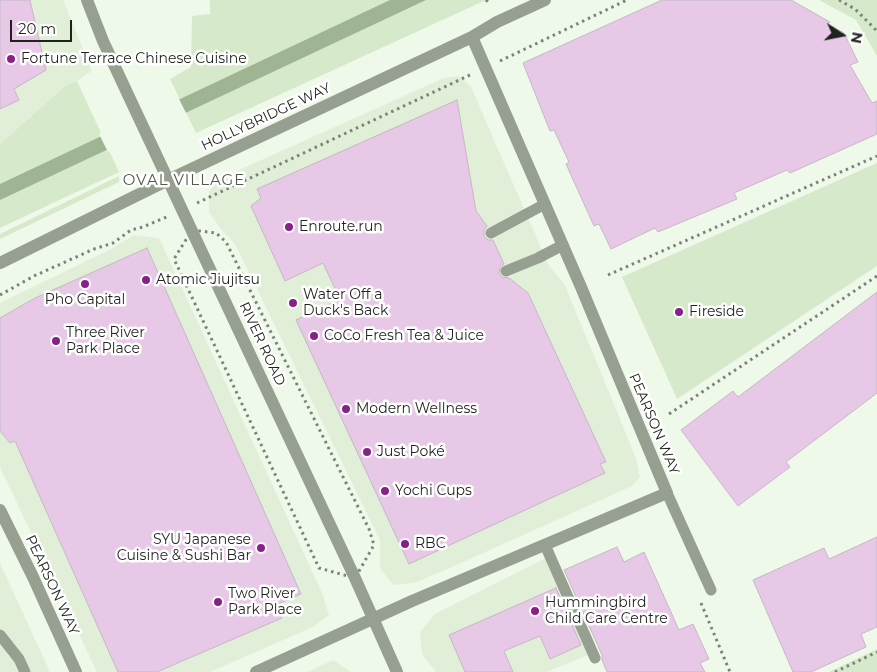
<!DOCTYPE html>
<meta charset="utf-8">
<style>
body{margin:0}
#map{position:relative;width:877px;height:672px;overflow:hidden;background:#eff9ea;font-family:Montserrat,sans-serif}
canvas{display:block}
.north{position:absolute;left:817px;top:10px;width:50px;height:50px;-webkit-text-stroke:4px #fff;paint-order:stroke;rotate:101deg;font-size:14px;font-weight:700;line-height:20px;text-align:center;color:#1f221d}
.north::after{content:'';display:block;margin:auto;width:18px;height:22px;background:#1f221d;clip-path:polygon(50% 0,100% 100%,50% 72%,0 100%)}
.scale{position:absolute;left:10px;top:20px;width:62px;height:22px;box-sizing:border-box;border:2px solid #1f221d;border-top:0;padding-left:6px;font-size:15px;line-height:18px;white-space:nowrap;color:#1f221d;-webkit-text-stroke:4px #fff;paint-order:stroke}
</style>
<div id="map">
<canvas width="877" height="672"></canvas>
<div class="north">N</div>
<div class="scale">20 m</div>
</div>
<script>
const ctx = document.querySelector('canvas').getContext('2d');
ctx.lineJoin = 'round';
function paint(path, color) {
  ctx.fillStyle = color;
  ctx.fill(path, 'evenodd');
}
function poly(rows) {
  const path = new Path2D();
  for (const r of rows) {
    path.moveTo(r[0], r[1]);
    for (let i = 2; i < r.length; i += 2) path.lineTo(r[i], r[i + 1]);
  }
  return path;
}
function stroke(path, color, width, dash) {
  ctx.strokeStyle = color;
  ctx.lineWidth = width;
  ctx.lineCap = dash ? 'butt' : 'round';
  ctx.setLineDash(dash || []);
  ctx.stroke(path);
}
function label(font, color, halo, rows, align = 'center') {
  ctx.font = font + ' Montserrat,sans-serif';
  ctx.lineWidth = 5;
  ctx.setLineDash([]);
  ctx.textBaseline = 'middle';
  ctx.strokeStyle = halo;
  ctx.fillStyle = color;
  for (const [text, x, y, turn = 0] of rows) {
    ctx.save();
    ctx.translate(x, y);
    ctx.rotate((+turn || 0) * Math.PI / 180);
    ctx.textAlign = isNaN(turn) ? turn : align;
    if (halo) ctx.strokeText(text, 0, 0);
    ctx.fillText(text, 0, 0);
    ctx.restore();
  }
}
paint(poly([
 [0,0,63,0,92,71,77,81,65,86,0,144],
 [459,76,471,87,549,266,564,283,636,458,640,477,632,486,450,568,414,583,393,585,380,568,380,540,235,244,221,229,209,212,209,191,221,178,444,78],
 [134,235,159,238,323,595,329,615,313,627,210,672,97,672,0,467,0,303,113,248],
 [546,558,588,655,547,672,436,672,422,654,420,632,435,614],
 [0,563,50,672,0,672],
 [333,660,351,672,308,672]
]), '#e1efd8');
paint(poly([
 [210,0,486,0,196,133,170,79,191,67,192,16,210,14],
 [819,0,877,0,877,56,856,20],
 [77,81,119,172,0,228,0,144,65,86],
 [877,163,877,266,677,399,622,277],
 [119,176,119,182,0,239,0,234],
 [877,649,877,672,829,672]
]), '#d6e9ca');
paint(poly([
 [390,0,426,0,0,200,0,184]
]), '#9fb492');
paint(poly([
 [178,97,187,115,108,152,99,134]
]), '#eff9ea');
const building = poly([
 [0,0,30,0,46,70,14,89,19,100,0,109,0,0],
 [662,0,791,0,830,22,827,24,844,33,858,62,850,65,872,103,877,101,877,134,790,173,787,170,734,193,737,199,658,232,655,228,611,249,599,224,594,226,566,164,569,162,554,130,550,131,523,63,662,0],
 [457,100,476,211,487,226,484,230,484,236,488,240,493,240,504,264,500,267,499,273,502,277,509,278,528,293,606,462,600,464,605,473,409,564,296,320,340,299,323,263,285,281,251,206,261,198,257,189,457,100],
 [147,248,301,594,276,605,282,618,180,662,157,672,118,672,15,441,10,443,0,431,0,318,35,298,147,248],
 [877,292,877,393,786,462,790,467,738,506,681,430,733,391,738,397,877,292],
 [877,537,877,627,861,634,866,647,811,672,793,672,753,580,824,548,829,559,877,537],
 [617,547,624,562,644,552,679,630,693,624,709,659,700,663,705,672,607,672,602,660,602,655,564,570,617,547],
 [556,588,581,645,550,659,540,636,504,651,513,672,465,672,449,635,556,588]
]);
paint(building, '#e7c8e6');
stroke(building, '#c5b8c4', 1);
stroke(poly([
 [486,0,490,4],
 [839,0,855,9,877,31],
 [500,61,627,0],
 [197,203,472,74],
 [192,230,216,233,226,242,369,529,374,545,355,578,319,568,174,259,192,230],
 [608,275,877,156],
 [0,295,34,276,94,249,113,243,131,230,143,227,169,216],
 [669,414,877,276],
 [701,603,730,672],
 [835,672,877,652]
]), '#7d837a', 3, [2.5, 4]);
stroke(poly([
 [491,233,545,204],
 [506,271,538,258,563,245],
 [667,493,711,590],
 [545,545,595,658],
 [0,635,19,659,25,672]
]), '#969f90', 11);
stroke(poly([
 [168,180,472,37,497,22,545,0],
 [0,510,33,577,76,672],
 [256,672,412,601,667,493,581,287,472,37]
]), '#969f90', 12);
stroke(poly([
 [87,0,103,41,130,99,355,578,397,672],
 [0,263,168,180]
]), '#969f90', 12);
for (const [x, y, r, color] of [
 [11,59,5,"#872189"],
 [289,227,5,"#872189"],
 [146,280,5,"#872189"],
 [85,284,5,"#872189"],
 [293,303,5,"#872189"],
 [679,312,5,"#872189"],
 [314,336,5,"#872189"],
 [56,341,5,"#872189"],
 [346,409,5,"#872189"],
 [367,452,5,"#872189"],
 [385,491,5,"#872189"],
 [405,544,5,"#872189"],
 [261,548,5,"#872189"],
 [218,602,5,"#872189"],
 [535,611,5,"#872189"]
]) {
  const dot = new Path2D();
  dot.arc(x, y, r, 0, 2 * Math.PI);
  ctx.fillStyle = color;
  ctx.fill(dot);
  stroke(dot, '#fff', 2);
}
label('14px', '#1f221d', '#fff', [
 ["Fortune Terrace Chinese Cuisine",21,59],
 ["Enroute.run",299,227],
 ["Atomic Jiujitsu",156,280],
 ["Water Off a",303,295],
 ["Duck's Back",303,311],
 ["Pho Capital",85,300,"center"],
 ["Fireside",689,312],
 ["Three River",66,333],
 ["Park Place",66,349],
 ["CoCo Fresh Tea & Juice",324,336],
 ["Modern Wellness",356,409],
 ["Just Poké",377,452],
 ["Yochi Cups",395,491],
 ["SYU Japanese",251,540,"right"],
 ["Cuisine & Sushi Bar",251,556,"right"],
 ["RBC",415,544],
 ["Two River",228,594],
 ["Park Place",228,610],
 ["Hummingbird",545,603],
 ["Child Care Centre",545,619]
], 'left');
label('14px', '#1f221d', '#fff', [
 ["HOLLYBRIDGE WAY",266,117,-25],
 ["RIVER ROAD",262,344,65],
 ["PEARSON WAY",654,424,67],
 ["PEARSON WAY",52,585,65]
]);
ctx.letterSpacing = '1px';
label('15px', '#525a4d', '#fff', [
 ["OVAL VILLAGE",184,181]
]);
ctx.letterSpacing = '0px';
</script>
